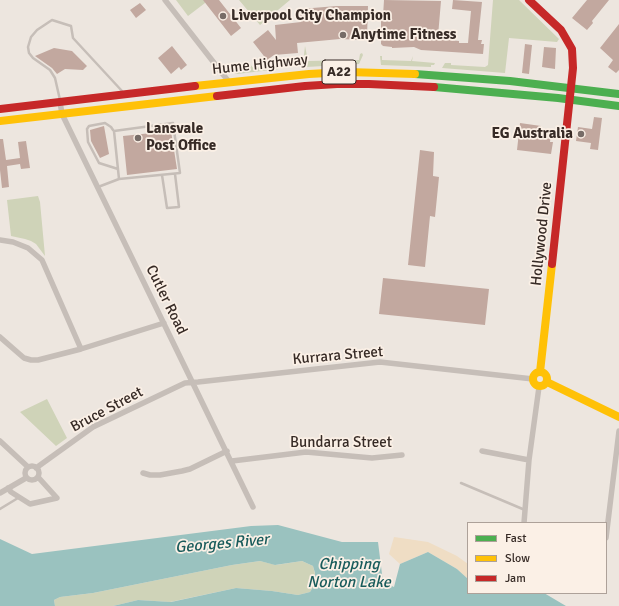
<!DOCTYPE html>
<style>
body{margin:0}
#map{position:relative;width:619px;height:606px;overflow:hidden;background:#ede6df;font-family:Signika,sans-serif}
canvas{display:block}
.legend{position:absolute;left:467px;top:522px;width:140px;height:72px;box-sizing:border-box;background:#fbf0e6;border:1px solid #ada199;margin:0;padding:5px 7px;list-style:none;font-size:12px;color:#372b26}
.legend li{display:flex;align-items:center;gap:8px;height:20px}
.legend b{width:20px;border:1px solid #ada199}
</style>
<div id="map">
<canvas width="619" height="606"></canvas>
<ul class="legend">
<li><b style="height:5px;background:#4caf50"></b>Fast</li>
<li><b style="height:5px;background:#ffc107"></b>Slow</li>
<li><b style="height:5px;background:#c62828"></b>Jam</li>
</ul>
</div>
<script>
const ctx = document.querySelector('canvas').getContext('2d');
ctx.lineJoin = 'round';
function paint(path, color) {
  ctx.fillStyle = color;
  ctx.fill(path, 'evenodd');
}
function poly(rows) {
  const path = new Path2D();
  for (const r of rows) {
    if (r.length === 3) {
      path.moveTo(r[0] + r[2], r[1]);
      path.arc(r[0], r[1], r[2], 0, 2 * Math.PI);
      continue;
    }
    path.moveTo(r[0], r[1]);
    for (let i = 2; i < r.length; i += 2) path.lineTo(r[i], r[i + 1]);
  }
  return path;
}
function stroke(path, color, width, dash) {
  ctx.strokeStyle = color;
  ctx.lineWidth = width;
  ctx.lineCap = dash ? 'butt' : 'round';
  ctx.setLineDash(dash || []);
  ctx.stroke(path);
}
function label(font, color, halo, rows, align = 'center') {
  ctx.font = font + ' Signika,sans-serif';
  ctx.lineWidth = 3.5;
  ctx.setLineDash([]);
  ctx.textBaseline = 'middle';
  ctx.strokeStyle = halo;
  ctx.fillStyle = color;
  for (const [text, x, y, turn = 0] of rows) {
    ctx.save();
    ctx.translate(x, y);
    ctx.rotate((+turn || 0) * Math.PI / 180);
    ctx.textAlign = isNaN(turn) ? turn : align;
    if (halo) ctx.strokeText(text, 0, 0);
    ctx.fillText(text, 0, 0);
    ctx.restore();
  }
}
paint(poly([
 [176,0,205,0,205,3,188,16],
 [239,0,290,0,260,25],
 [493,0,519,0,559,39,557,42,509,38,505,73,442,68,445,63,451,63,451,65,485,67,488,65],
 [305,46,308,61,359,60,360,54,362,53,363,55,359,64,306,67,303,64],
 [380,56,382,56,382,60,411,61,413,56,412,61,435,63,434,65,431,65,431,67,381,65],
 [229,63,236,72,241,69,243,70,250,64,255,70,258,67,261,69,279,66,279,69,237,74,232,72,227,65],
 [38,196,40,202,45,256,36,244,31,241,25,239,11,236,7,200],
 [47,399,67,438,56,446,20,412],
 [260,561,276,565,302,561,313,566,315,574,315,584,310,592,298,595,272,591,236,588,170,602,138,600,113,606,55,606,54,600,60,597,93,593,232,565]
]), '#cfd3b8');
paint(poly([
 [394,537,428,542,457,556,468,564,468,579,457,569,428,552,400,564,389,554]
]), '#efddc4');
paint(poly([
 [278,525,342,542,378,542,383,582,394,587,400,564,428,552,457,569,468,579,468,593,544,593,566,606,113,606,138,600,171,602,236,588,272,591,298,595,310,592,315,584,315,573,313,566,302,561,275,565,260,561,232,565,93,593,60,597,54,600,55,606,0,606,0,539,32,554,251,526]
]), '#9ac2bf');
paint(poly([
 [203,0,219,0,241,28,231,36],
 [384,0,441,1,438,36,439,37,439,39,459,41,459,43,468,43,471,11,452,9,453,0,482,2,478,40,482,40,481,44,484,44,483,54,421,50,414,47,392,48,392,47,383,46,381,44,381,16,383,16],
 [587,0,609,0,592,21,593,23,587,30,572,18],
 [140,3,146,10,136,18,130,10],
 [337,6,368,6,367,37,365,40,340,39,297,43,298,53,274,55,267,60,253,42,268,30,276,40,275,25,301,22,300,9],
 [619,24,619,70,616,73,608,67,613,60,600,48],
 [525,44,532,45,529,74,522,73],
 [172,46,187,65,181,70,179,67,171,74,158,58],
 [544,47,556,48,555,69,542,67],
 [54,48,72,51,87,66,83,70,65,69,57,74,52,68,35,56],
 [594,117,602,118,598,150,590,149,591,143,576,141,578,127,592,129],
 [520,123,541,126,540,132,551,134,550,142,553,142,551,154,517,150],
 [104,126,109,154,100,158,91,141,90,130],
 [171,131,177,169,127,175,123,136],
 [0,139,3,139,6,160,20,158,18,142,26,141,30,168,21,169,20,164,7,166,9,187,2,188,0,170],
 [420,150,434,152,433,176,439,177,435,217,430,216,425,267,408,265],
 [383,278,489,289,485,325,379,314]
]), '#c2a89f');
stroke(poly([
 [60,100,55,78,50,70,33,58,29,53,28,47,31,37,37,30,52,20,71,26,73,38,122,91],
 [113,130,111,127,105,123,89,126,87,129,88,142,99,163,118,169],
 [162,175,167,208,179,207,175,174],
 [98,187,119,179,180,173,173,123,114,131,119,179],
 [461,483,525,510],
 [0,509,18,498]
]), '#c6beb8', 2.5);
stroke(poly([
 [165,0,229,82],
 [60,102,62,114,253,507],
 [0,240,13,242,28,248,42,260,81,349],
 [0,337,24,358,31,360,38,360,81,349,164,323],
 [0,441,28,467],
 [482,451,529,460],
 [232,461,306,452,372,458,402,455],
 [32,473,7],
 [36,468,93,427,185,383,198,382,380,362,533,379],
 [143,473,150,475,160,475,182,471,190,469,227,451],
 [8,488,11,492,30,504,57,498,38,477],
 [0,493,26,478],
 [524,523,529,460,539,387],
 [606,538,619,431]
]), '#c6beb8', 5.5);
stroke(poly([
 [415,74,510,81,619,94],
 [434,87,558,98,619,106]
]), '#4caf50', 8);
stroke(poly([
 [195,86,309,74,347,72,415,74],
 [0,121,217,96],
 [540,379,7],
 [540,372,552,264],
 [547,382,619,417]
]), '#ffc107', 8);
stroke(poly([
 [529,0,561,30,572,49,573,68,552,264],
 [217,96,305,86,337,84,369,84,434,87],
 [0,109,195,86]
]), '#c62828', 8);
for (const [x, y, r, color] of [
 [223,16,4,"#776c67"],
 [343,35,4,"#776c67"],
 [581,134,4,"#776c67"],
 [138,138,4,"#776c67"]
]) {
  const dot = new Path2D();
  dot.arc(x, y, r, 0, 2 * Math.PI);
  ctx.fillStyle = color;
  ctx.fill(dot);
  stroke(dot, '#fbf0e6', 1.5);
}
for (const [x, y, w] of [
 [339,72,34]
]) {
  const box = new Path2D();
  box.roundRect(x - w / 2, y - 12, w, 24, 3);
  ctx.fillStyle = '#fbf0e6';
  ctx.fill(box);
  stroke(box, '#372b26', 1);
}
label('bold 14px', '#372b26', null, [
 ["A22",339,72]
]);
label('bold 15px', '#372b26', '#fbf0e6', [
 ["Liverpool City Champion",231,16],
 ["Anytime Fitness",351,35],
 ["Lansvale",146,129],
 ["Post Office",146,146],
 ["EG Australia",573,134,"right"]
], 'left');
label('15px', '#372b26', '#fbf0e6', [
 ["Hume Highway",260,65,-6],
 ["Hollywood Drive",542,234,-84],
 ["Cutler Road",166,300,64],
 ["Kurrara Street",338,356,-5],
 ["Bruce Street",107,410,-28],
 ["Bundarra Street",341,443]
]);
label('italic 16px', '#195b5b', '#fbf0e6', [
 ["Georges River",222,544,-5],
 ["Chipping",349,565],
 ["Norton Lake",349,583]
]);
</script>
